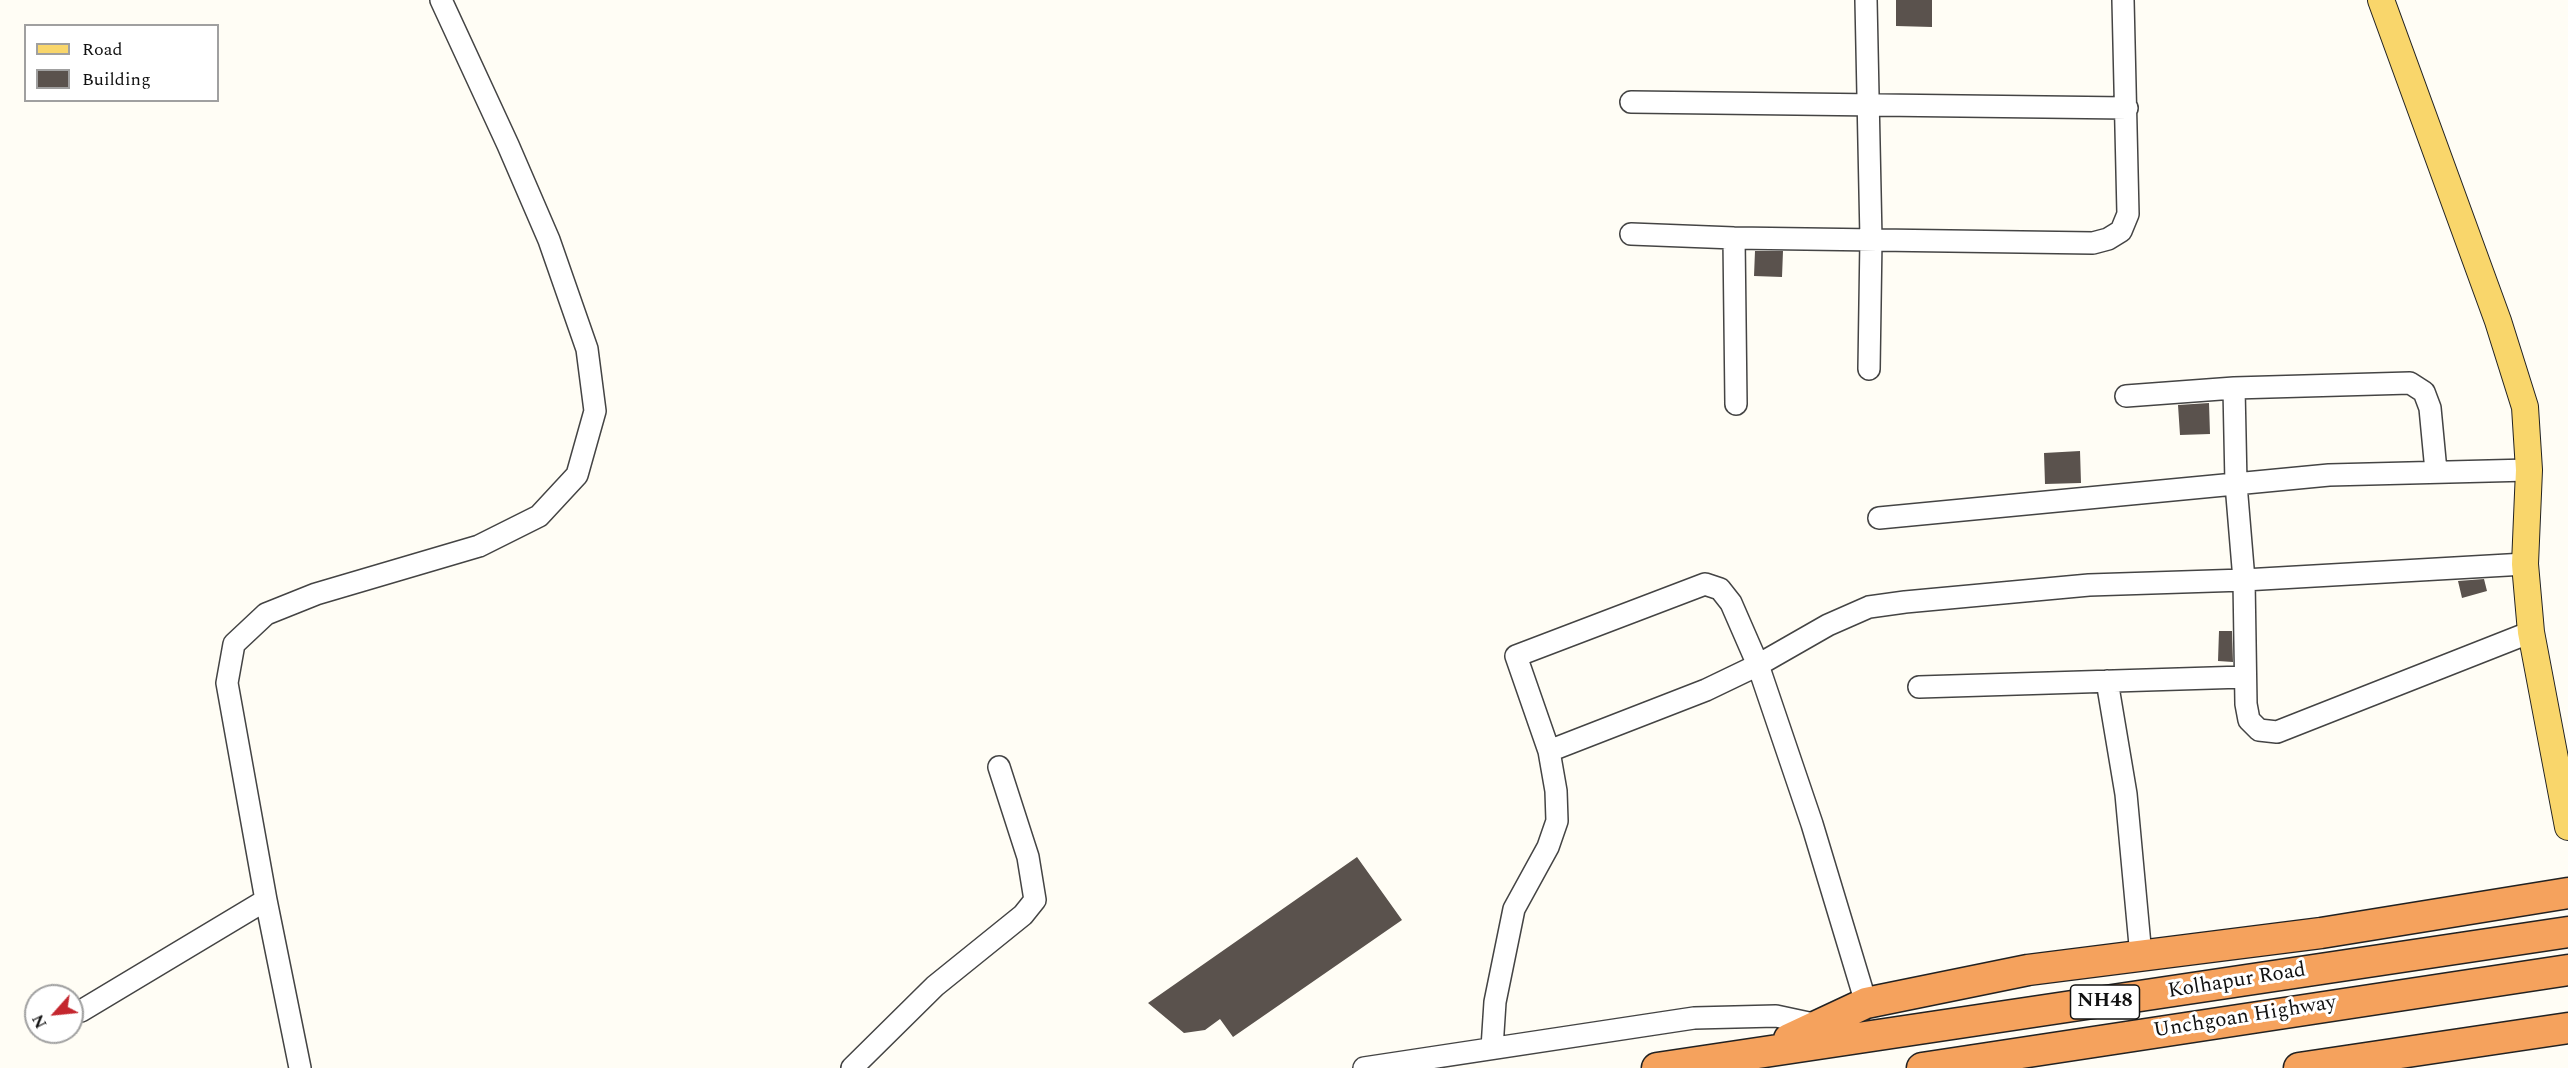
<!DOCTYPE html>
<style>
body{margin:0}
#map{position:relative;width:2568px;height:1068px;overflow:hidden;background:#fffdf5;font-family:Spectral,serif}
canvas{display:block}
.legend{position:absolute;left:24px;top:24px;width:195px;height:78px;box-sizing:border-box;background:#fff;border:2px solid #a0a0a0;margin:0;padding:8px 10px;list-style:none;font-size:18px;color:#111}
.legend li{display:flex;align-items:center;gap:12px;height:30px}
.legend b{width:30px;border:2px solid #a0a0a0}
.north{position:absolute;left:24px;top:984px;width:60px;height:60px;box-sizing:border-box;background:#fff;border:2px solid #a0a0a0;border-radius:50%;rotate:243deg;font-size:16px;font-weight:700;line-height:24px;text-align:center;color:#111}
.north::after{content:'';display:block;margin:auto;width:21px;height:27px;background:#c4262e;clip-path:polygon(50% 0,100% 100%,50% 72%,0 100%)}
</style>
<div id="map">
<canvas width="2568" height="1068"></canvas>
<ul class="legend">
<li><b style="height:8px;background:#f9d66b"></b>Road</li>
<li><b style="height:16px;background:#5a524d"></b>Building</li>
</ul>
<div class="north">N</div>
</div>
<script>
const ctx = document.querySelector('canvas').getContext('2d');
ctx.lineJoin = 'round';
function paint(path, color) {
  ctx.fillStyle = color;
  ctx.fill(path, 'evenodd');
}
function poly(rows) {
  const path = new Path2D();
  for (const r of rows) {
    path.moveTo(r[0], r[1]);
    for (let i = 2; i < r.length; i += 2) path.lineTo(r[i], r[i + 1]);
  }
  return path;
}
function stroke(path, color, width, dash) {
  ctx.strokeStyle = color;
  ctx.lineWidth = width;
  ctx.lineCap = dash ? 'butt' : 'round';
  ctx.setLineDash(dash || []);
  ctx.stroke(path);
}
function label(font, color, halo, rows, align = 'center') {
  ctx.font = font + ' Spectral,serif';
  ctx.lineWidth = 6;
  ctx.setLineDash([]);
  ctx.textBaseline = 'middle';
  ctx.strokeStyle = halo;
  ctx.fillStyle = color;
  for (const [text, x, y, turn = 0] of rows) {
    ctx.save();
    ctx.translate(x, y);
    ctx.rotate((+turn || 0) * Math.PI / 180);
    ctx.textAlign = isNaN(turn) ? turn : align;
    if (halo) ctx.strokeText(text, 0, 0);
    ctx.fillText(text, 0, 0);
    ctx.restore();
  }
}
paint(poly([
 [1896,0,1932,0,1932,27,1896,26],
 [1755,251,1783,251,1782,277,1754,276],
 [2209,403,2210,434,2180,435,2178,405],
 [2080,451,2081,483,2045,484,2044,453],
 [2484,579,2487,591,2462,598,2458,581],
 [2219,631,2232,631,2233,662,2218,661],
 [1357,857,1402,920,1233,1037,1220,1019,1205,1030,1184,1033,1148,1003]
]), '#5a524d');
const minor = poly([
 [1866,0,1871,239,1869,369],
 [1631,102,2127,108],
 [1631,234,1734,238,2093,243,2108,239,2121,231,2128,214,2123,0],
 [1734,238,1736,404],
 [2234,388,2236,484,2244,580,2246,704,2249,720,2259,730,2277,732,2531,632],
 [2126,396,2234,388,2410,383,2424,392,2430,408,2436,471],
 [1879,518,2329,475,2529,470],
 [2107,681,2126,794,2141,956],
 [1919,687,2244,677],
 [1549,751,1706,690,1758,665,1828,625,1869,607,1905,602,2089,585,2244,580,2525,564],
 [81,1011,266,900],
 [1492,1048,1495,1002,1514,909,1548,847,1557,821,1556,791,1549,751,1516,656,1705,584,1720,589,1731,603,1758,665,1812,824,1866,1003],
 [300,1068,266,900,227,683,234,644,266,614,316,594,479,546,539,516,577,475,595,411,587,349,549,240,508,145,441,0],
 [852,1068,935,986,1023,915,1035,900,1028,857,999,767],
 [1364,1068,1694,1018,1776,1016,1818,1025]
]);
const major = poly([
 [2381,0,2498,321,2525,407,2529,470,2525,564,2531,632,2568,827]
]);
const highway = poly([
 [1789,1039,1866,1003,2028,970,2321,933,2568,893],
 [1657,1068,2568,932],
 [1922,1068,2568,970],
 [2299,1068,2568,1028]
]);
stroke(minor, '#444', 24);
stroke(major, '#222', 28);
stroke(highway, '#222', 33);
stroke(minor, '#fff', 21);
stroke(major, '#f9d66b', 26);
stroke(highway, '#f5a25d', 30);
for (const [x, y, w] of [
 [2105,1002,69]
]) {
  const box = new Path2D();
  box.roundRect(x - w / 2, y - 17, w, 34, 4.5);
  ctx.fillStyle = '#fff';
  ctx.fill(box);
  stroke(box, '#111', 1.5);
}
label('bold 20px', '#111', null, [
 ["NH48",2105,1002]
]);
label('21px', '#111', '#fff', [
 ["Kolhapur Road",2237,982,-9],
 ["Unchgoan Highway",2245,1018,-9]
]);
</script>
